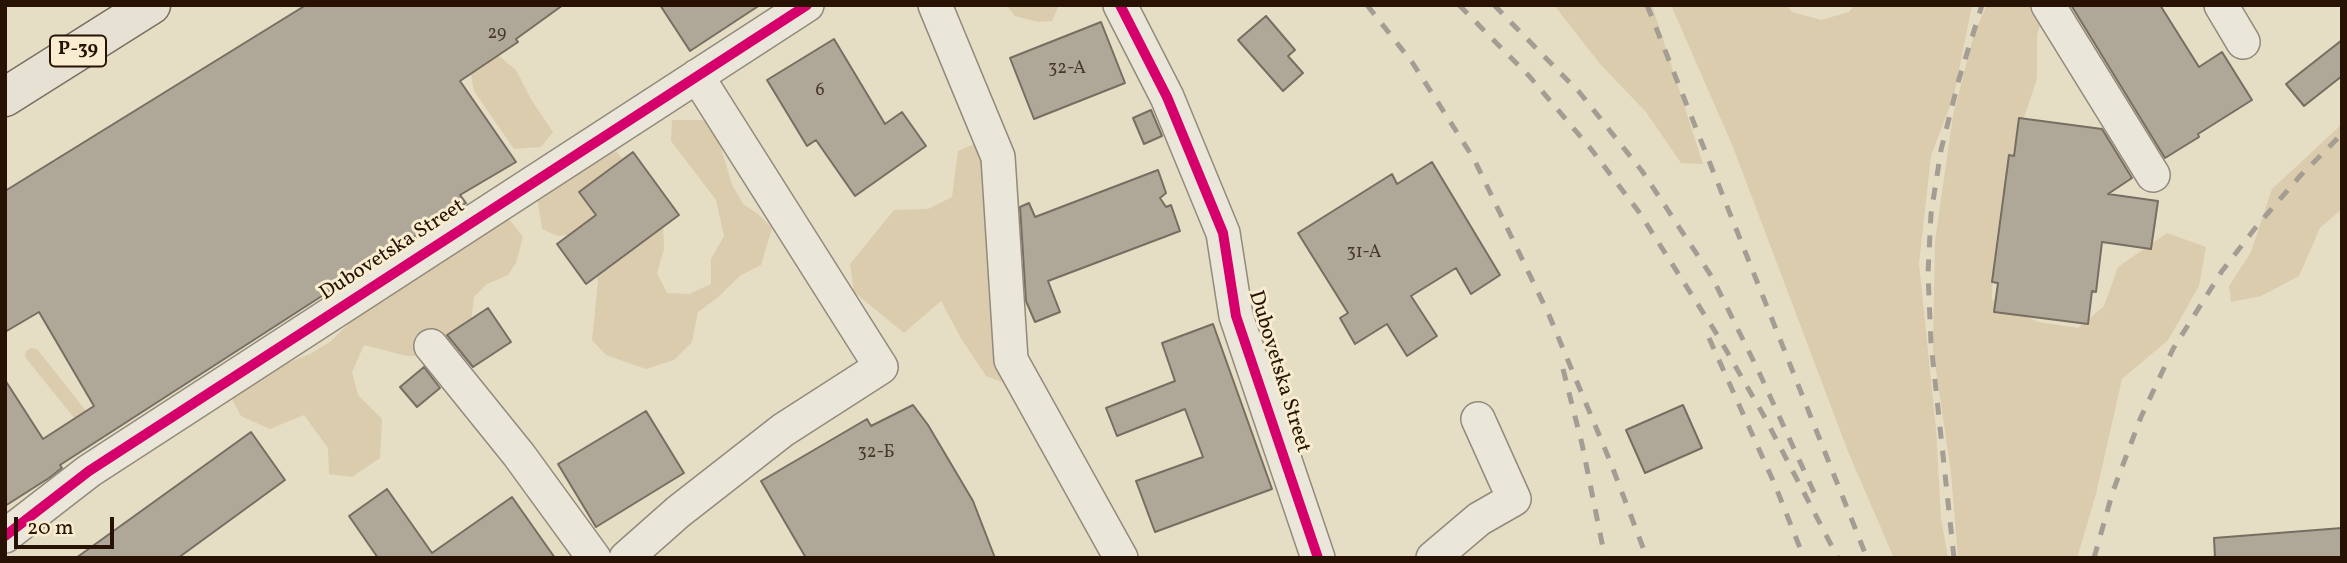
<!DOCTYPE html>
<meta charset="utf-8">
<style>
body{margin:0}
#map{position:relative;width:2347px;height:563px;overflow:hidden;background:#e6ddc5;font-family:Vollkorn,serif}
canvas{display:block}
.frame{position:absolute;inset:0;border:7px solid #271204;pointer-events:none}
.scale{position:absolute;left:14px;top:517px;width:100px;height:32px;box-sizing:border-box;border:4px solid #271204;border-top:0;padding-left:9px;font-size:21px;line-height:24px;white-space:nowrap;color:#271204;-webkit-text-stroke:5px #f8edd0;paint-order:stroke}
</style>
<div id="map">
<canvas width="2347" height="563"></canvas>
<div class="frame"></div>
<div class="scale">20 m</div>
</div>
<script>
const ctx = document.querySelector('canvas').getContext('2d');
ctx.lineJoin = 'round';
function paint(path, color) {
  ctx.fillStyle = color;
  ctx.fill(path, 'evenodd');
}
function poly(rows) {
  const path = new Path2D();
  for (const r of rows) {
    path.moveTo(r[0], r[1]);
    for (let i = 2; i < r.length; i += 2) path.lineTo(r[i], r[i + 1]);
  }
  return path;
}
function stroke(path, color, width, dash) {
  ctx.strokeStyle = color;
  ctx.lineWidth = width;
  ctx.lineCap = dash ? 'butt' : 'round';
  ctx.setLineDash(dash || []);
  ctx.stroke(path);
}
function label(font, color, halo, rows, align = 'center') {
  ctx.font = font + ' Vollkorn,serif';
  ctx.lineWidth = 6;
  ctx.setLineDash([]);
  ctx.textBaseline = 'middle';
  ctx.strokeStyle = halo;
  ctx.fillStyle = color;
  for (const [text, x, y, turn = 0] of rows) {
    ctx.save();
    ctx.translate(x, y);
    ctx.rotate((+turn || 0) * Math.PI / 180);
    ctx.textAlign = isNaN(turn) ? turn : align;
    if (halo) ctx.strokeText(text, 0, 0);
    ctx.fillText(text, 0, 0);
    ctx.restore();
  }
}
paint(poly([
 [1006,5,1059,5,1052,21,1038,22,1015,16],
 [1554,5,1652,5,1703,164,1681,163,1646,112,1600,64],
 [1671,5,1787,5,1792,12,1821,20,1849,12,1855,5,1972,5,1954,95,1931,156,1919,263,1936,429,1941,518,1948,558,1894,558,1849,454,1733,147],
 [1987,5,2046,5,2037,35,2037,79,2015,144,2002,198,1993,266,1992,300,2038,322,2078,328,2104,306,2118,267,2167,233,2206,247,2199,286,2168,340,2122,379,2096,494,2077,558,1958,558,1951,473,1933,349,1935,241,1953,116,1974,34],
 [485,45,516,70,532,101,553,132,541,147,514,149,474,91,469,64],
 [672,120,704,120,718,138,732,185,743,204,758,214,772,228,761,265,741,275,717,298,698,312,692,342,674,360,646,369,606,355,592,340,598,282,595,256,583,233,558,236,542,229,536,190,582,172,601,157,616,151,631,168,663,222,664,249,657,273,667,293,689,294,711,284,711,259,724,236,716,200,671,141],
 [2342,124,2342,209,2320,228,2299,276,2261,296,2231,302,2229,286,2251,252,2272,189],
 [995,135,1013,386,986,376,962,340,941,301,904,333,854,292,850,264,894,210,928,209,952,197,958,151],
 [509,219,523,237,516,263,508,275,487,284,474,297,471,322,441,355,407,356,364,345,352,372,358,395,382,419,380,458,352,477,329,474,328,448,304,415,270,429,241,416,230,395,270,370,310,354,330,342,367,306,385,301,415,267,474,234],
 [31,348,37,349,86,411,75,419,25,357,26,351]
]), '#daccad');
const building = poly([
 [306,5,563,5,516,39,518,42,460,81,516,162,460,195,466,203,60,465,62,468,49,478,5,506,5,380,43,439,94,406,39,312,5,332,5,191,306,5],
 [660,5,760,5,690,51,660,5],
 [2071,5,2160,5,2199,67,2222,52,2252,100,2198,134,2199,137,2165,158,2071,5],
 [1266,16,1295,50,1288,56,1303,73,1283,91,1238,40,1266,16],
 [1101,22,1125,83,1034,119,1010,58,1101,22],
 [834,39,885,124,902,112,926,146,855,196,816,140,807,146,767,80,834,39],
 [2342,40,2342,76,2304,106,2286,84,2342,40],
 [1151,110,1162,136,1144,144,1133,118,1151,110],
 [2019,118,2102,129,2132,178,2108,194,2158,201,2151,249,2102,242,2096,292,2092,291,2088,324,1994,312,1998,283,1992,282,2009,155,2014,156,2019,118],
 [633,152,679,215,586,284,557,244,596,215,579,192,633,152],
 [1432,162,1500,275,1471,294,1456,268,1411,296,1437,336,1407,356,1387,324,1355,344,1340,318,1348,313,1298,233,1392,174,1397,184,1432,162],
 [1158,170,1166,193,1160,198,1166,207,1171,205,1180,231,1048,281,1060,312,1035,322,1026,301,1020,207,1029,203,1035,217,1158,170],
 [488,308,511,342,473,367,447,335,488,308],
 [1213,324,1272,489,1155,532,1136,481,1203,457,1185,409,1117,436,1106,408,1175,381,1162,343,1213,324],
 [424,367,440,388,417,407,400,387,424,367],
 [913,405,928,425,973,501,995,558,806,558,761,481,867,419,871,426,913,405],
 [1683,405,1702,448,1645,473,1626,430,1683,405],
 [646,411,684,473,596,527,558,464,646,411],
 [251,432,285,480,178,558,76,558,251,432],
 [387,489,432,553,512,497,555,558,378,558,349,516,387,489],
 [2342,528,2342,558,2215,558,2214,538,2342,528]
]);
paint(building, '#afa797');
stroke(building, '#776e61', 2);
const minor = poly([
 [935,5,998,157,1011,360,1121,558],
 [1120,5,1167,97,1223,233,1236,316,1318,558],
 [2048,5,2153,175],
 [2221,5,2243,42],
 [431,346,519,455,594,558],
 [5,536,89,471,807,5],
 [626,558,678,512,783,430,881,367,697,76],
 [1433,558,1479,519,1514,499,1478,419]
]);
const major = poly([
 [5,97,151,5]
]);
stroke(minor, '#928a7b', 36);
stroke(major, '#776e61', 41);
stroke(minor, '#eae6d9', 33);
stroke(major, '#e6e1d3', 38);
stroke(poly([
 [1367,5,1412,62,1474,159,1549,315,1610,461,1647,558],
 [1459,5,1530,77,1591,149,1639,212,1718,336,1764,416,1838,558],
 [1494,5,1580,93,1642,171,1712,277,1758,370,1817,499],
 [1647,5,1867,558],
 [1709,338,1775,485,1804,558],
 [1563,369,1582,444,1605,558],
 [1954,558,1931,343,1928,273,1931,214,1941,150,1959,79,1982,5],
 [2094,558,2113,491,2141,417,2173,349,2222,271,2256,227,2300,176,2342,134]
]), '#a49d93', 5, [12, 12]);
stroke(poly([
 [1120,5,1167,97,1223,233,1236,316,1318,558],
 [5,536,89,471,807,5]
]), '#d6006c', 10);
label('18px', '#493729', null, [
 ["29",497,35],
 ["32-А",1067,70],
 ["6",820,92],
 ["31-А",1364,254],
 ["32-Б",876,454]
]);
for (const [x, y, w] of [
 [78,51,56]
]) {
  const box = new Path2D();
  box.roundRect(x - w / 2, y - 15.5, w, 31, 5);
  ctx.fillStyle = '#f8edd0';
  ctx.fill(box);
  stroke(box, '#271204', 2);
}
label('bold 19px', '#271204', null, [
 ["Р-39",78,51]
]);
label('21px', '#271204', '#f8edd0', [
 ["Dubovetska Street",393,251,-33],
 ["Dubovetska Street",1278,372,73]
]);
</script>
